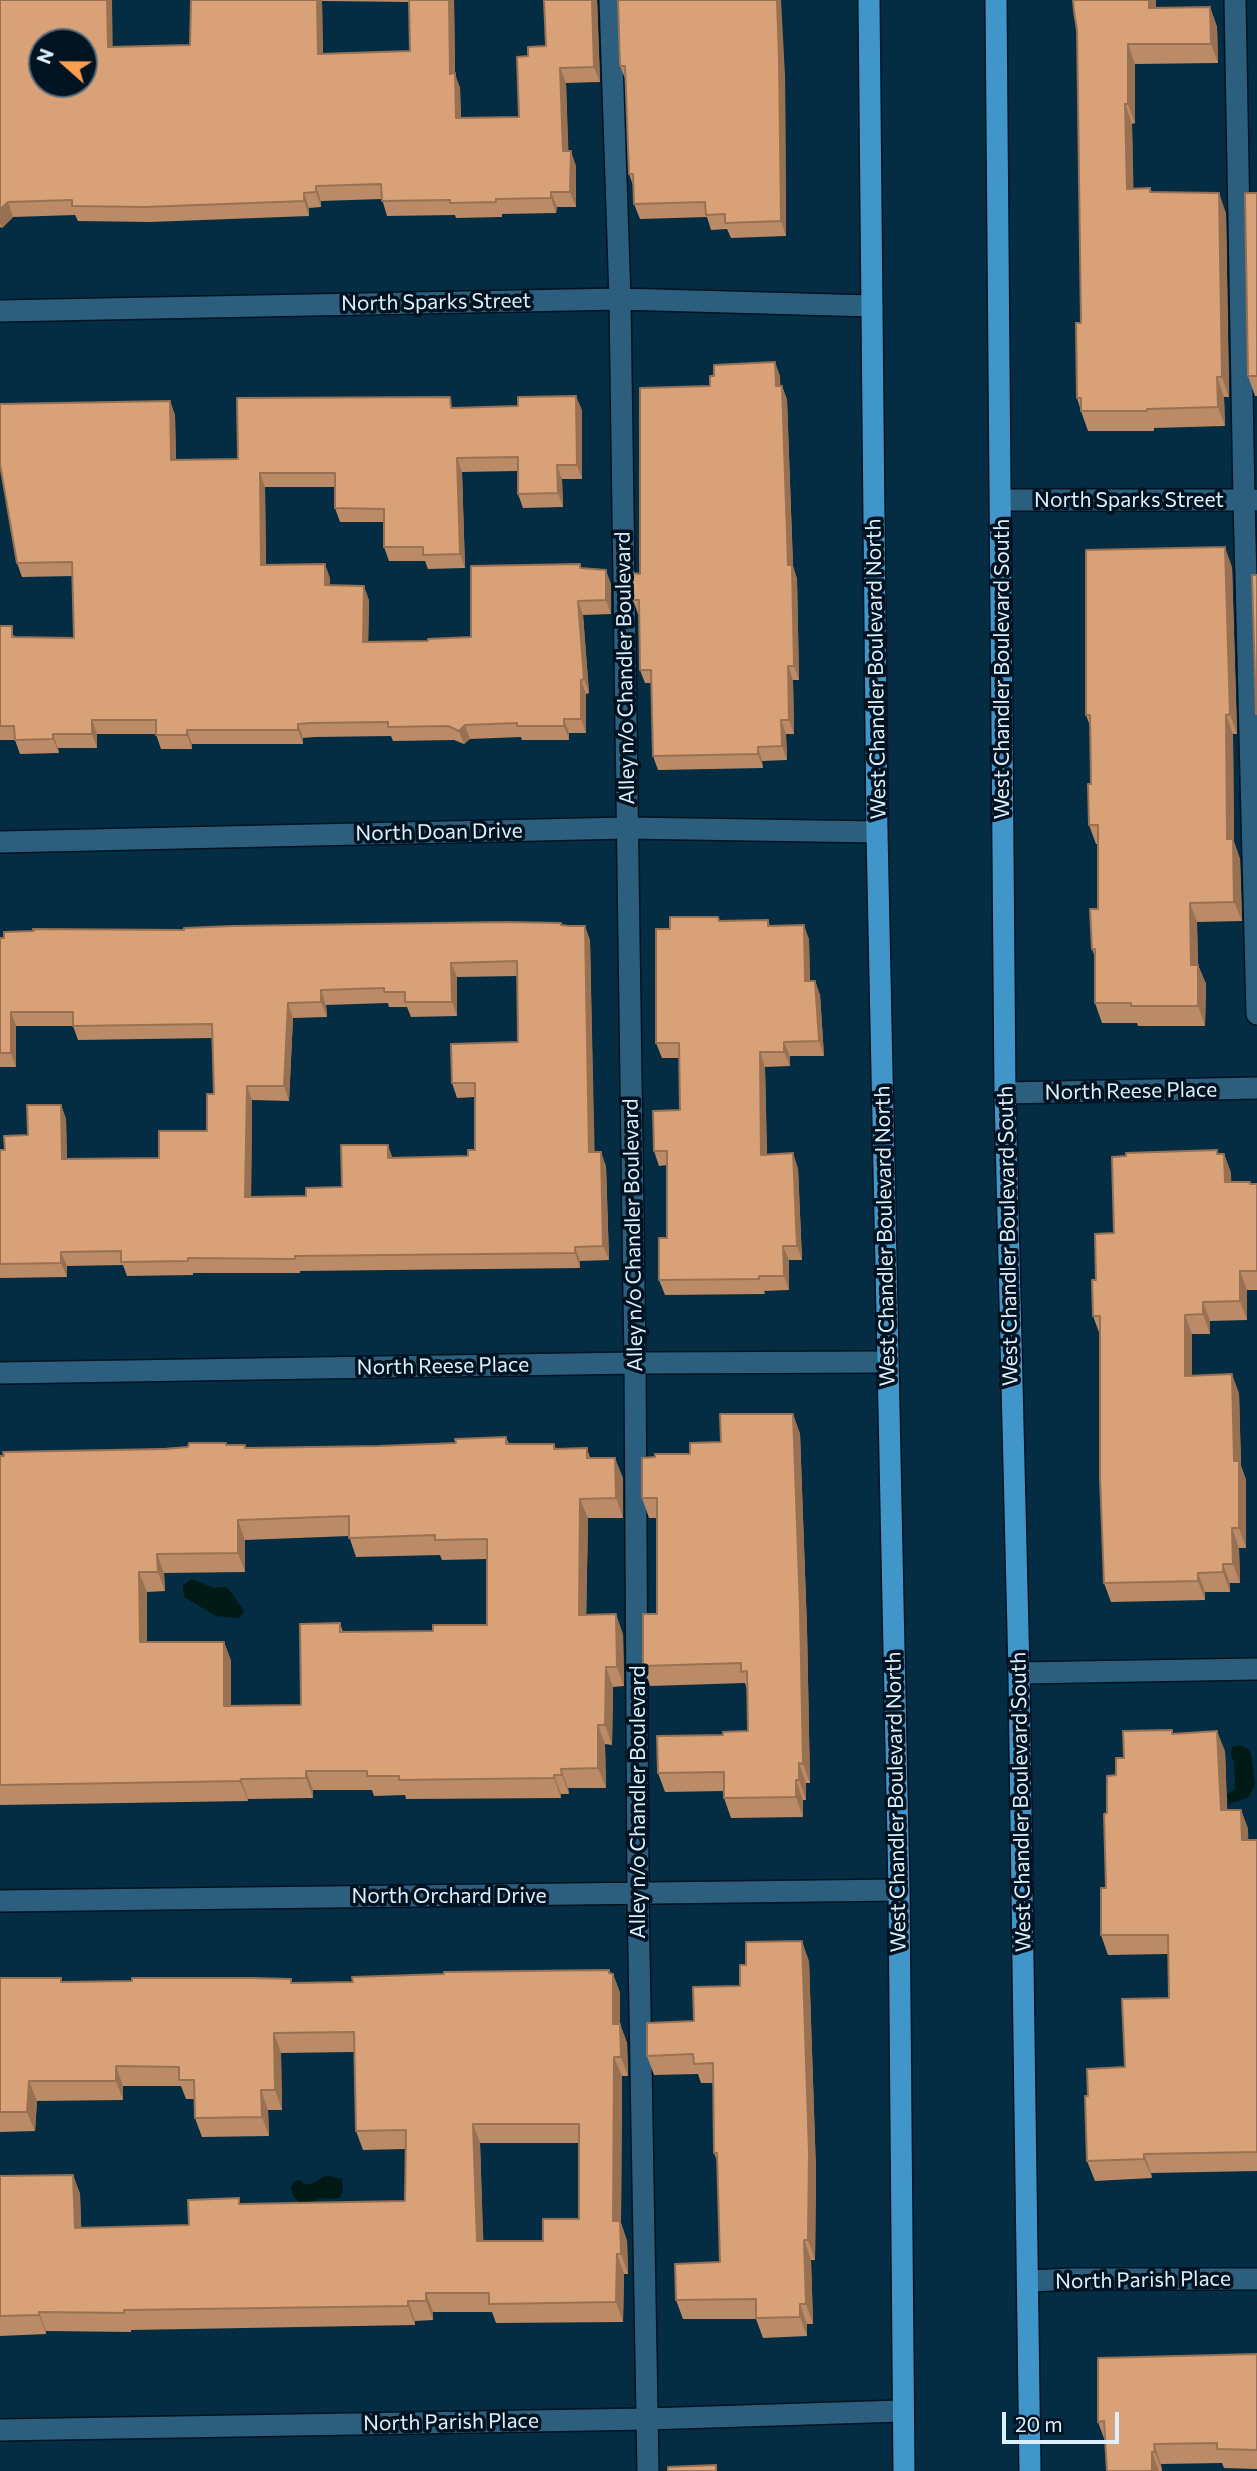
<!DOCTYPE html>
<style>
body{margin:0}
#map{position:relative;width:1257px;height:2471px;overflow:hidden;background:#042c42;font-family:Commissioner,sans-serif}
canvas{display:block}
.north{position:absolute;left:28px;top:28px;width:70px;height:70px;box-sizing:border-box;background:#011320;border:2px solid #596b79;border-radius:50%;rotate:291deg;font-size:19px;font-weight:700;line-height:28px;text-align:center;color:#dcf0ff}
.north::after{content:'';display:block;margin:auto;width:24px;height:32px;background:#fb9e50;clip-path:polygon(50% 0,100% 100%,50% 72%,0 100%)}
.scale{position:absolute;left:1002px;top:2412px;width:117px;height:32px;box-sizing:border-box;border:4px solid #dcf0ff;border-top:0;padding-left:9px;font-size:21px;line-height:24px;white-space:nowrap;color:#dcf0ff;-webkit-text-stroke:5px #011320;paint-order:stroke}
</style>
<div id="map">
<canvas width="1257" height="2471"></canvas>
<div class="north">N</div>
<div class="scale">20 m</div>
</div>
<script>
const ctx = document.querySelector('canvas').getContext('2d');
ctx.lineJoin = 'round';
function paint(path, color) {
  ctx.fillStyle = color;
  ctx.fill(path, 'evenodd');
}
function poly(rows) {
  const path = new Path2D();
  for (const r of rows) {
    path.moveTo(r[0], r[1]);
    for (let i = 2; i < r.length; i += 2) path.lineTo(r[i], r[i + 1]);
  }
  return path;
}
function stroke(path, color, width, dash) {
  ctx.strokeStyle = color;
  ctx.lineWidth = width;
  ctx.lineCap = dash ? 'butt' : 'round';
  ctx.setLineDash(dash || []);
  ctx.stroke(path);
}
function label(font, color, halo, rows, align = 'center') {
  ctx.font = font + ' Commissioner,sans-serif';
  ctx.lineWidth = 7;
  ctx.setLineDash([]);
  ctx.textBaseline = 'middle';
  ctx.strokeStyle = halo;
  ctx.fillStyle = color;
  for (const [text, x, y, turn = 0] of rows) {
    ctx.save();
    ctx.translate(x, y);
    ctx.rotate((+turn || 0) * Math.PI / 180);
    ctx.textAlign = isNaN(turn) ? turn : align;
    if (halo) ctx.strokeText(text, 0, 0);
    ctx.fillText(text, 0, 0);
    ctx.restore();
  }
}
paint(poly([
 [192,1579,214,1588,225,1587,229,1589,244,1611,240,1618,216,1616,184,1597,183,1585],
 [1239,1745,1247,1748,1251,1754,1255,1785,1249,1797,1229,1804,1227,1795,1235,1789,1235,1780,1234,1762,1231,1755,1232,1747],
 [325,2176,330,2176,342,2179,343,2192,339,2198,329,2199,321,2198,306,2204,298,2201,293,2196,291,2188,294,2181,300,2180,304,2184,311,2184]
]), '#011a15');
const minor = poly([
 [610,0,620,299,635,1363,638,1894,648,2471],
 [1235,0,1244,500,1257,1014],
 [0,311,620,299,872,306],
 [1001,500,1255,500],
 [0,842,627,828,877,832],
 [1005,1093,1257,1088],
 [0,1373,635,1363,887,1362],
 [1019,1673,1257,1669],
 [0,1901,899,1890],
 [1029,2281,1073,2279,1257,2279],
 [0,2430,647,2419,902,2411]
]);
const major = poly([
 [869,0,877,832,899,1890,904,2471],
 [996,0,1005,1093,1019,1673,1030,2471]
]);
stroke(minor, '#001322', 24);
stroke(major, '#001322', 24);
stroke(minor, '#2c5e7d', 21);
stroke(major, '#4196c9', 21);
paint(poly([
 [0,0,113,47,190,45,191,0,454,0,455,75,460,88,461,118,519,117,528,56,546,46,597,0,600,82,566,83,568,151,576,166,576,207,557,207,556,213,502,214,502,217,456,218,455,215,387,216,382,199,321,201,321,207,309,208,309,216,150,222,78,221,75,215,13,217,2,228,0,227],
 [322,1,409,2,410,51,323,54],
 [1073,0,1156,0,1156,8,1210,7,1217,27,1218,63,1135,64,1135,123,1132,124,1133,189,1150,188,1152,192,1226,213,1229,397,1224,397,1225,426,1154,428,1154,431,1088,431,1081,411,1077,398,1081,323,1077,30],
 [620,66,785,75,786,236,731,238,727,229,711,230,707,217,640,219,634,204,634,188,629,174,626,81],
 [1257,193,1257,396,1255,396,1248,376],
 [780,376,780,386,782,386,787,400,793,566,797,579,799,680,793,680,794,734,786,734,787,760,762,761,763,768,658,770,653,756,651,683,645,683,640,670,639,614,638,614,633,600,640,574],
 [170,401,175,415,176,460,238,459,454,408,582,410,582,479,562,479,563,507,523,508,518,494,518,471,462,472,465,568,428,569,425,561,389,561,384,547,384,522,340,522,335,508,335,487,265,487,266,565,330,578,330,585,369,600,368,642,428,641,471,637,580,564,581,568,611,584,611,614,583,615,589,693,586,694,586,733,569,733,569,740,522,740,521,737,470,739,464,744,454,740,393,741,391,736,315,737,303,738,303,744,192,744,192,749,161,749,156,734,97,734,97,748,58,748,59,753,20,754,15,740,0,740,0,626,16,637,74,638,73,576,22,577,17,563],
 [1232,567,1237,734,1233,734,1234,842,1240,859,1242,921,1197,922,1198,965,1206,984,1205,1026,1138,1026,1137,1023,1102,1023,1095,1003,1095,957,1092,949,1098,909,1098,844,1096,844,1089,825,1091,784,1090,726,1086,715],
 [768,920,770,926,809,939,810,981,815,981,820,995,824,1056,790,1056,790,1066,765,1067,767,1154,798,1168,802,1260,789,1260,789,1290,764,1291,765,1294,665,1295,659,1280,667,1238,667,1165,659,1166,654,1151,680,1110,680,1058,662,1058,656,1043,670,929,720,921],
 [561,923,562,925,590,940,594,1152,606,1166,609,1260,580,1261,580,1268,300,1271,300,1273,193,1273,193,1275,127,1276,123,1265,67,1266,67,1277,0,1278,0,1150,5,1150,28,1135,61,1105,66,1119,67,1159,159,1158,207,1131,214,1094,213,1038,78,1040,73,1026,16,1026,16,1067,0,1067,0,938,184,930],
 [517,976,518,1042,452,1083,457,1098,475,1097,475,1150,468,1156,393,1158,342,1187,306,1196,251,1197,252,1100,289,1101,293,1018,327,1017,326,1005,388,1003,389,1007,407,1007,411,1017,457,1016,457,977],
 [1224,1154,1231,1173,1231,1182,1257,1184,1257,1290,1247,1290,1247,1320,1210,1321,1210,1334,1192,1334,1192,1375,1239,1393,1241,1466,1246,1480,1246,1548,1239,1548,1240,1583,1230,1583,1230,1592,1205,1592,1205,1600,1111,1602,1104,1583,1100,1335,1093,1316,1096,1280,1114,1233,1126,1156],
 [793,1414,800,1434,807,1629,810,1783,806,1783,806,1800,803,1800,803,1817,731,1818,724,1798,724,1791,665,1792,658,1773,723,1735,748,1731,747,1690,745,1683,650,1686,643,1666,657,1614,657,1518,649,1518,642,1498,655,1457,690,1454],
 [506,1437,509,1444,554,1444,556,1449,587,1448,590,1458,623,1478,623,1518,588,1518,586,1615,623,1634,624,1686,613,1687,612,1745,605,1744,606,1788,568,1788,569,1794,561,1794,561,1798,406,1799,405,1795,374,1796,372,1790,313,1790,313,1798,248,1799,248,1801,0,1805,0,1456,227,1445,245,1445,246,1448,379,1446,456,1443],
 [349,1536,356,1557,440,1555,442,1560,487,1559,487,1625,433,1631,343,1632,340,1623,301,1705,231,1706,231,1661,224,1642,147,1642,147,1592,165,1591,164,1573,245,1572,245,1540],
 [1172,1730,1173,1734,1225,1751,1227,1810,1241,1810,1248,1829,1248,1840,1257,1840,1257,2171,1151,2173,1152,2178,1095,2181,1087,2161,1088,2096,1125,2067,1169,1998,1168,1954,1108,1955,1101,1935,1106,1888,1107,1813,1116,1775,1124,1758],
 [809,1961,816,2172,815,2260,811,2260,813,2324,807,2324,807,2336,763,2338,756,2319,683,2319,676,2300,720,2262,718,2163,714,2153,713,2083,701,2083,698,2074,654,2075,647,2056,740,1986,746,1965],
 [609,1970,610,1974,613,1974,620,1993,620,2024,627,2043,628,2076,622,2076,621,2223,627,2241,628,2274,624,2274,623,2322,496,2323,492,2312,433,2312,433,2320,415,2321,415,2325,131,2330,131,2332,46,2331,46,2334,0,2336,0,2176,73,2175,80,2194,81,2228,189,2225,241,2204,405,2201,406,2149,363,2150,356,2131,354,2052,281,2053,282,2110,268,2110,269,2136,202,2137,195,2118,194,2099,186,2099,181,2086,123,2086,123,2100,37,2101,35,2131,0,2132,0,1978,63,1982,293,1983,353,1982],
 [480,2143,579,2143,579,2219,543,2241,483,2241],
 [1257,2354,1257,2469,1224,2468,1222,2463,1161,2464,1162,2471,1107,2471,1105,2441,1098,2422]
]), '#bb8a66');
paint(poly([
 [107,0,112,0,113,62,108,47],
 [317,0,322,0,323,69,318,54],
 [449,0,454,0,455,74,460,88,461,133,456,118,450,74],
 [592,0,597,0,600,82,594,67],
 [777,0,781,0,785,75,786,236,781,221],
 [1149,0,1156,0,1156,28,1149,8],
 [1210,7,1217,27,1218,63,1211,44],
 [1128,44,1135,64,1135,123,1128,104],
 [560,68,566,83,569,166,563,151],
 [1125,104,1132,124,1134,209,1127,189],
 [571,151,576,166,576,207,570,192],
 [316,186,321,201,321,207,316,192],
 [551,192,557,207,556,213,551,198],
 [304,193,309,208,309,216,304,201],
 [1219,193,1226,213,1229,397,1222,377],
 [8,202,13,217,2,228,0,223,0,209],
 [775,362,780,376,781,400,776,386],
 [1217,377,1224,397,1225,426,1218,407],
 [782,386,787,400,793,566,797,579,799,680,794,666,788,565],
 [576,396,582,410,582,479,577,465],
 [170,401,175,415,176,474,171,460],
 [457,458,462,472,465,568,460,554],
 [557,465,562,479,563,507,558,493],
 [260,473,265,487,266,579,261,565],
 [1225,547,1232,567,1237,734,1230,714],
 [325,564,330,578,330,599,325,585],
 [606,570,611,584,611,614,606,600],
 [364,586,369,600,368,656,363,642],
 [578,601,583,615,589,693,584,679],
 [788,666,793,680,794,734,789,720],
 [581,680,586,694,586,733,581,719],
 [1226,715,1233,734,1234,842,1240,859,1242,921,1234,902,1227,839],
 [564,719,569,733,569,740,564,726],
 [92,720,97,734,97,748,92,734],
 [781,720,786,734,787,760,782,746],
 [298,724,303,738,303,744,298,730],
 [465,725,470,739,464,744,459,731],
 [187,730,192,744,192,749,187,735],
 [53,734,58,748,59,753,53,739],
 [758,747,762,761,763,768,758,754],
 [1190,903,1197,922,1198,983,1198,965,1206,984,1205,1026,1198,1006,1191,965],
 [804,925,809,939,810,996,805,981],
 [585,926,590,940,595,1167,589,1152],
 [451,963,457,977,457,1016,452,1002],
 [815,981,820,995,824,1056,819,1041],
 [321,990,326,1005,327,1017,321,1002],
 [288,1003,293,1018,289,1101,284,1086],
 [11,1012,16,1026,16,1067,11,1053],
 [784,1042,790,1056,790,1066,784,1052],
 [760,1052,765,1067,767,1169,761,1155],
 [247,1086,252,1100,251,1211,245,1197],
 [61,1105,66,1119,67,1174,62,1159],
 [388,1145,393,1159,388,1158],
 [601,1152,606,1166,609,1260,603,1246],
 [793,1153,798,1168,802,1260,797,1246],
 [1224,1154,1231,1173,1232,1202,1225,1182],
 [783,1246,789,1260,789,1290,784,1276],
 [575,1247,580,1261,580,1268,575,1253],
 [61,1252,67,1266,67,1277,61,1263],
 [1240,1271,1247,1290,1247,1320,1240,1301],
 [1203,1302,1210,1321,1210,1334,1203,1314],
 [1185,1315,1192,1334,1192,1395,1185,1376],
 [1232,1374,1239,1393,1241,1466,1246,1480,1246,1548,1239,1528,1234,1461],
 [793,1414,800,1434,807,1629,810,1783,803,1764],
 [615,1458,623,1478,623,1518,616,1498],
 [580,1499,588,1518,586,1635,579,1615],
 [238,1520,245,1540,245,1572,238,1553],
 [1232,1528,1239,1548,1240,1583,1233,1564],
 [157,1554,164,1573,165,1591,158,1572],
 [1223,1564,1230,1583,1230,1592,1223,1572],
 [139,1572,147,1592,147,1662,140,1642],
 [1198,1573,1205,1592,1205,1600,1198,1581],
 [616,1614,623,1634,624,1686,617,1667],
 [224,1642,231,1661,231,1725,224,1706],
 [606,1667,613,1687,612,1745,605,1725],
 [598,1725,605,1744,606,1788,598,1768],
 [1217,1731,1225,1751,1228,1830,1221,1810],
 [799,1763,806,1783,806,1800,799,1780],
 [561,1769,568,1788,569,1794,562,1775],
 [306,1771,313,1790,313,1798,306,1778],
 [554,1775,561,1794,561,1798,554,1778],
 [241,1779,248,1799,248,1801,240,1781],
 [796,1780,803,1800,803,1817,796,1797],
 [1241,1810,1248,1829,1249,1860,1242,1840],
 [802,1941,809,1961,816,2172,815,2260,808,2240],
 [609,1970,613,1981,613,1974,620,1993,620,2043,613,2024],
 [620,2024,627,2043,628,2076,621,2057],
 [274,2033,281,2053,282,2110,275,2090],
 [614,2057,622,2076,621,2223,627,2241,628,2274,621,2254,613,2221],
 [116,2066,123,2086,123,2100,116,2081],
 [29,2081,37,2101,35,2131,27,2112],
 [261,2090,268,2110,269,2136,262,2117],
 [473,2124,480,2143,484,2260,477,2241],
 [1144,2154,1151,2173,1152,2178,1144,2159],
 [73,2175,80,2194,82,2247,75,2228],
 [804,2240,811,2260,813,2324,806,2304],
 [617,2254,624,2274,623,2322,616,2302],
 [426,2293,433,2312,433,2320,426,2301],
 [408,2301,415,2321,415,2325,408,2306],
 [800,2304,807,2324,807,2336,800,2317],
 [39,2312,46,2331,46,2334,39,2315],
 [1154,2444,1161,2464,1162,2471,1155,2452],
 [1152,2452,1159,2471,1152,2471]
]), '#987153');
const building = poly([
 [0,0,107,0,108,47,190,45,191,0,317,0,318,54,410,51,409,0,449,0,450,74,455,73,456,118,519,117,517,57,528,56,528,47,546,46,544,0,592,0,594,67,560,68,563,151,571,151,570,192,551,192,551,198,496,199,496,202,450,203,450,200,382,201,381,184,316,186,316,192,304,193,304,201,145,207,72,206,72,200,8,202,0,209,0,0],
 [42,42,84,42,84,84,42,84,42,42],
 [618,0,777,0,779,60,781,221,725,223,725,214,706,215,705,202,634,204,633,174,629,174,625,66,620,66,618,0],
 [1073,0,1149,0,1149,8,1210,7,1211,44,1128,44,1128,104,1125,104,1127,189,1150,188,1150,192,1219,193,1222,377,1217,377,1218,407,1147,409,1147,411,1081,411,1081,398,1077,398,1076,323,1081,323,1077,30,1074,11,1073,0],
 [1245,193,1257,193,1257,376,1248,376,1245,193],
 [775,362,776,386,782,386,788,565,792,565,794,666,788,666,789,720,781,720,782,746,758,747,758,754,653,756,651,670,640,670,639,600,633,600,632,573,640,574,640,388,710,386,710,376,714,376,714,365,775,362],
 [576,396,577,465,557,465,558,493,518,494,518,457,457,458,460,554,423,555,423,547,384,547,384,509,335,508,335,473,260,473,261,565,325,564,325,585,364,586,363,642,428,641,428,639,471,637,471,566,580,564,580,568,606,570,606,600,578,601,584,679,581,680,581,719,564,719,564,726,517,726,517,723,465,725,459,731,448,726,388,727,388,722,310,723,298,724,298,730,187,730,187,735,156,735,156,720,92,720,92,734,53,734,53,739,15,740,14,726,0,726,0,626,12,626,12,637,74,638,72,562,17,563,0,464,0,404,170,401,171,460,238,459,237,398,450,397,451,408,518,406,518,397,576,396],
 [1225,547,1230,714,1226,715,1227,839,1233,839,1234,902,1190,903,1191,965,1198,965,1198,1006,1131,1006,1131,1003,1095,1003,1095,949,1092,949,1090,909,1098,909,1098,825,1089,825,1088,784,1091,784,1090,715,1086,715,1086,550,1225,547],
 [1252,575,1257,575,1257,714,1256,714,1252,575],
 [670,917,718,917,719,921,768,920,768,926,804,925,805,981,815,981,819,1041,784,1042,784,1052,760,1052,761,1155,793,1153,797,1246,783,1246,784,1276,759,1276,759,1279,659,1280,659,1238,667,1238,667,1151,654,1151,653,1111,680,1110,679,1043,656,1043,656,929,670,929,670,917],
 [505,922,561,923,561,925,569,926,585,926,589,1152,601,1152,603,1246,575,1247,575,1253,295,1256,295,1259,188,1258,188,1261,121,1262,121,1251,61,1252,61,1263,0,1264,0,1150,5,1150,4,1136,28,1135,27,1105,61,1105,62,1159,159,1158,159,1131,207,1131,207,1094,214,1094,212,1024,73,1026,73,1012,11,1012,11,1053,0,1053,0,938,4,938,4,932,34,931,33,929,184,930,184,928,233,926,505,922],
 [517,961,518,1042,451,1044,452,1083,475,1083,475,1150,468,1150,468,1156,388,1158,388,1145,341,1145,342,1187,306,1188,306,1196,245,1197,247,1086,284,1086,288,1003,321,1002,321,990,384,988,384,992,405,992,405,1002,452,1002,451,963,517,961],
 [1217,1150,1217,1154,1224,1154,1225,1182,1250,1182,1250,1184,1257,1184,1257,1271,1240,1271,1240,1301,1203,1302,1203,1314,1185,1315,1185,1376,1232,1374,1234,1461,1239,1461,1239,1528,1232,1528,1233,1564,1223,1564,1223,1572,1198,1573,1198,1581,1104,1583,1100,1477,1100,1316,1093,1316,1092,1280,1096,1280,1095,1234,1114,1233,1112,1157,1126,1156,1126,1153,1217,1150],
 [720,1414,793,1414,800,1609,803,1764,799,1763,799,1780,796,1780,796,1797,724,1798,724,1772,658,1773,657,1736,723,1735,723,1732,748,1731,747,1671,741,1672,741,1663,643,1666,643,1614,657,1614,657,1498,642,1498,642,1458,655,1457,655,1454,690,1454,690,1443,721,1442,720,1414],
 [506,1437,506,1444,554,1444,554,1449,587,1448,587,1458,615,1458,616,1498,580,1499,579,1615,616,1614,617,1667,606,1667,605,1725,598,1725,598,1768,561,1769,562,1775,554,1775,554,1778,399,1780,399,1776,367,1776,367,1771,306,1771,306,1778,241,1779,240,1781,0,1785,0,1456,4,1456,3,1452,165,1449,188,1447,189,1443,226,1443,226,1445,245,1445,245,1448,379,1446,456,1443,455,1439,506,1437],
 [349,1516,349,1538,435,1535,435,1540,487,1539,487,1625,433,1625,433,1631,340,1632,340,1623,300,1624,301,1705,224,1706,224,1642,140,1642,139,1572,158,1572,157,1554,238,1553,238,1520,349,1516],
 [1172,1730,1172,1734,1217,1731,1221,1810,1241,1810,1242,1840,1257,1840,1257,2152,1144,2154,1144,2159,1087,2161,1085,2096,1088,2096,1087,2069,1125,2067,1122,1999,1169,1998,1168,1935,1101,1935,1101,1888,1106,1888,1104,1814,1107,1813,1107,1776,1116,1775,1116,1758,1124,1758,1123,1731,1172,1730],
 [802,1941,809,2152,808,2240,804,2240,806,2304,800,2304,800,2317,756,2318,756,2299,676,2300,675,2264,720,2262,717,2153,714,2153,713,2063,694,2064,693,2054,647,2056,647,2023,694,2021,693,1987,740,1986,740,1965,746,1965,746,1942,802,1941],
 [609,1970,609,1973,613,1974,613,2024,620,2024,621,2057,614,2057,613,2221,620,2221,621,2254,617,2254,616,2302,489,2304,489,2293,426,2293,426,2301,408,2301,408,2306,124,2310,124,2313,39,2312,39,2315,0,2316,0,2176,73,2175,75,2228,189,2225,188,2200,239,2198,239,2204,405,2201,406,2130,356,2131,354,2032,274,2033,275,2090,261,2090,262,2117,195,2118,194,2080,179,2080,179,2067,116,2066,116,2081,29,2081,27,2112,0,2112,0,1978,61,1978,61,1982,132,1981,132,1978,253,1978,291,1979,291,1983,353,1982,352,1977,444,1974,444,1972,609,1970],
 [473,2124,579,2124,579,2219,543,2219,543,2241,477,2241,473,2124],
 [1257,2354,1257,2450,1217,2449,1217,2443,1154,2444,1155,2452,1152,2452,1152,2471,1107,2471,1104,2421,1098,2422,1098,2358,1257,2354],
 [716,2465,716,2471,668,2471,668,2467,716,2465]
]);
paint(building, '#d9a177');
stroke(building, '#987153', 2);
label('21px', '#dcf0ff', '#011320', [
 ["North Sparks Street",436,302,-1],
 ["North Sparks Street",1129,500],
 ["Alley n/o Chandler Boulevard",625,668,-91],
 ["West Chandler Boulevard North",876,669,-91],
 ["West Chandler Boulevard South",1002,669,-90],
 ["North Doan Drive",439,832,-1],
 ["North Reese Place",1131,1091,-1],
 ["Alley n/o Chandler Boulevard",633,1235,-91],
 ["West Chandler Boulevard North",885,1236,-91],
 ["West Chandler Boulevard South",1008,1236,-91],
 ["North Reese Place",443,1366,-1],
 ["Alley n/o Chandler Boulevard",638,1802,-90],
 ["West Chandler Boulevard North",896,1802,-91],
 ["West Chandler Boulevard South",1021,1802,-91],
 ["North Orchard Drive",449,1896],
 ["North Parish Place",1143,2280,-1],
 ["North Parish Place",451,2422,-1]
]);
</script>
